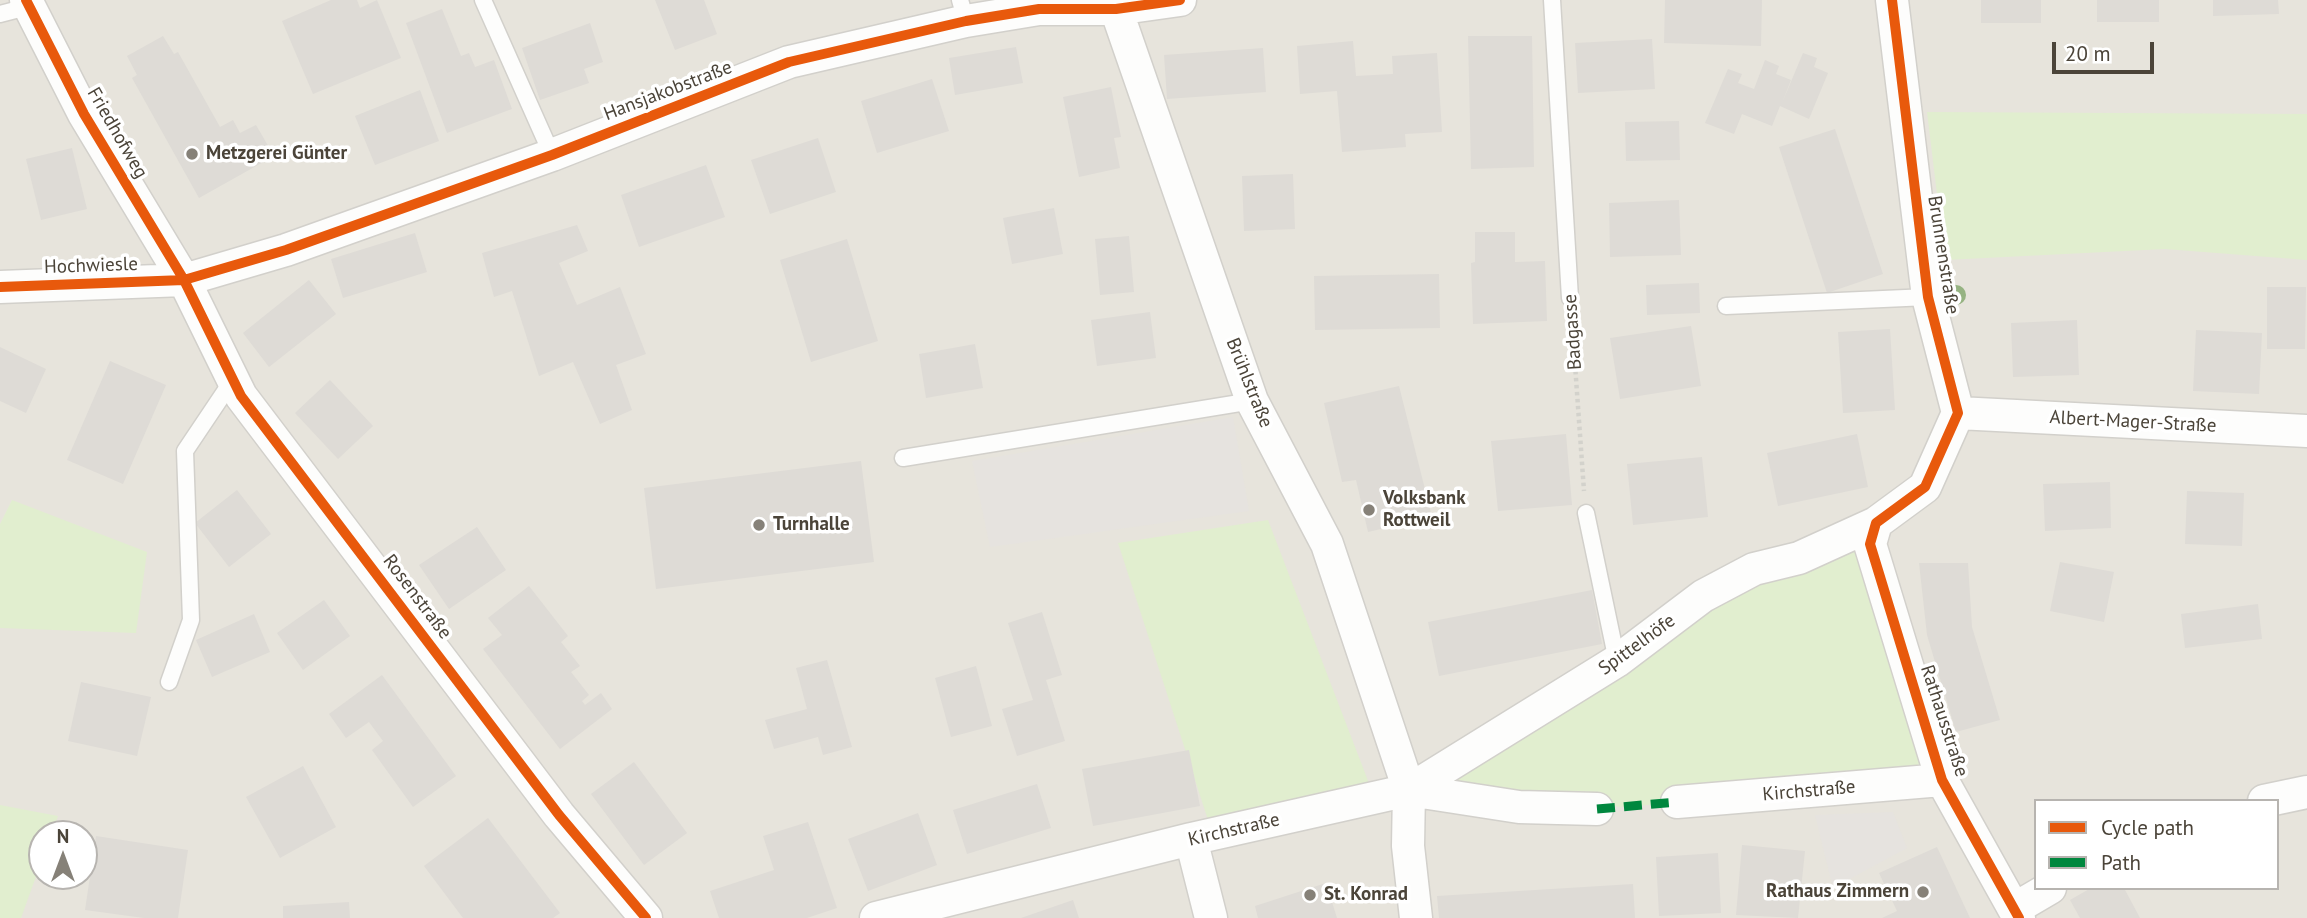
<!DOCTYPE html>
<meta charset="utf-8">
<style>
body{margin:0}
#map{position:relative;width:2307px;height:918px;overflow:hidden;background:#f4f2ee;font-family:"PT Sans",sans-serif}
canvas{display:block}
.legend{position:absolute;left:2034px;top:799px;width:245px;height:91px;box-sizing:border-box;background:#fff;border:2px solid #b7b4b0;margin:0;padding:9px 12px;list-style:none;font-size:21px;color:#4b4439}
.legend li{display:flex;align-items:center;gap:14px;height:35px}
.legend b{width:35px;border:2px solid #b7b4b0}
.north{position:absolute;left:28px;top:820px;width:70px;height:70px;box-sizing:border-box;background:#fff;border:2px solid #b7b4b0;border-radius:50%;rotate:0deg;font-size:19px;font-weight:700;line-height:28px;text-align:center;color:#4b4439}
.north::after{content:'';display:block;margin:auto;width:24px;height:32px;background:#868178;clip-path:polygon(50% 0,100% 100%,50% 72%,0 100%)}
.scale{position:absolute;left:2052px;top:42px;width:102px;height:32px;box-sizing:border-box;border:4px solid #4b4439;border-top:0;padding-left:9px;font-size:21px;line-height:24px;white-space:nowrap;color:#4b4439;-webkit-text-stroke:5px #fff;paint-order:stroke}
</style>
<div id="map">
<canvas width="2307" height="918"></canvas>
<ul class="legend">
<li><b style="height:9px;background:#e8590c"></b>Cycle path</li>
<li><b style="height:9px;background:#00873e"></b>Path</li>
</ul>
<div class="north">N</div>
<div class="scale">20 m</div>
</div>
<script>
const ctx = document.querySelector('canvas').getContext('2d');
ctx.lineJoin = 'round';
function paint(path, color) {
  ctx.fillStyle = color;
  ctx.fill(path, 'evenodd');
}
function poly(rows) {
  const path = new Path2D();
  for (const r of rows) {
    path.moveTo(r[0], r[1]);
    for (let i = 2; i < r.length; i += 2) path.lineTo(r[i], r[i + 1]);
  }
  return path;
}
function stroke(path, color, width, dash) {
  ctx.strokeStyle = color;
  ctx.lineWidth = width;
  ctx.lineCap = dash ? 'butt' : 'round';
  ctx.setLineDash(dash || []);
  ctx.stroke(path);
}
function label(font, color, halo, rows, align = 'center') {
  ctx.font = font + ' "PT Sans",sans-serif';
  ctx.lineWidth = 7;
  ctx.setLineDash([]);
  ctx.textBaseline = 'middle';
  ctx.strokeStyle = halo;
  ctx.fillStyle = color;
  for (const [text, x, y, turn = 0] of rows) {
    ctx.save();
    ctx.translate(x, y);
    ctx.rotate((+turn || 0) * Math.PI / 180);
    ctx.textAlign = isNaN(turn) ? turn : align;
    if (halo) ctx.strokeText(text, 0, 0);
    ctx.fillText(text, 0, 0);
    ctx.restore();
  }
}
paint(poly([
 [0,0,2307,0,2307,918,0,918],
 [2036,801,2277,801,2277,888,2036,888],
 [42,834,84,834,84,876,42,876]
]), '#e7e4dc');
paint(poly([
 [1927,112,2307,114,2307,260,2165,249,1945,260],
 [12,500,147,552,136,633,0,628,0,524],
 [1268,520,1370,786,1208,820,1118,543],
 [1870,544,1942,780,1623,807,1409,790,1692,605],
 [0,805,58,816,52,834,42,834,42,860,21,918,0,918]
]), '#e1eecf');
paint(poly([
 [1233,417,1249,511,990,547,972,461],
 [1893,812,1907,848,1833,888,1815,815]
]), '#e6e3df');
paint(poly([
 [331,0,357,0,360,8,377,0,401,58,313,94,282,21],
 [655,0,704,0,717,34,675,50],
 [1665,0,1762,0,1761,46,1664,43],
 [1981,0,2041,0,2041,23,1981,23],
 [2097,0,2159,0,2159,22,2097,22],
 [2213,0,2278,0,2279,14,2213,16],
 [442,9,461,56,469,53,475,67,494,60,512,109,447,133,406,23],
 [590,23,603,62,584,69,589,83,540,100,522,48],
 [163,36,174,54,178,52,220,127,233,120,240,133,256,125,274,156,199,198,132,78,137,75,127,56],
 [1468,36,1532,36,1534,167,1471,169],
 [1652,39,1655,89,1578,93,1575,43],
 [1353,41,1356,76,1393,74,1392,56,1437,53,1442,132,1405,134,1406,147,1342,152,1337,91,1300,94,1297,46],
 [1016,47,1023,83,955,95,949,58],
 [1263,48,1266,92,1167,99,1164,55],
 [1803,53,1817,58,1814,67,1828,73,1809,119,1780,106,1772,126,1742,114,1734,134,1705,123,1728,69,1742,74,1738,83,1754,89,1765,60,1779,66,1776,74,1791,80,1782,103],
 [932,79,949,131,877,153,861,101],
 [1111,87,1121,137,1114,138,1120,168,1079,177,1063,97],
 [420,90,439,141,375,165,355,116],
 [1679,121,1680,160,1626,161,1625,122],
 [1835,129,1883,274,1827,293,1779,147],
 [818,138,836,192,770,214,751,160],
 [72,148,87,209,41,220,26,159],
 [706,165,725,217,639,247,621,195],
 [1293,174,1295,229,1244,231,1242,176],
 [1679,200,1681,255,1610,257,1609,203],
 [1054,208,1063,254,1012,264,1003,218],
 [577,225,588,251,559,263,577,305,620,287,646,354,616,365,632,410,600,424,573,362,539,376,512,291,494,297,482,253],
 [1475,232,1515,232,1515,262,1545,261,1547,321,1473,324,1471,263,1475,262],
 [415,233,427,272,343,298,331,259],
 [1129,236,1134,292,1100,295,1095,239],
 [847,239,878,341,811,362,780,260],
 [1439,274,1440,328,1315,330,1314,276],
 [309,280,336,314,269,367,243,333],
 [1699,283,1700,313,1647,315,1646,285],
 [2267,287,2306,287,2305,349,2267,349],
 [1150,312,1156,358,1097,366,1091,320],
 [2077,320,2079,375,2013,377,2011,323],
 [1691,326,1701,386,1620,399,1610,338],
 [1890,329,1895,410,1843,413,1838,332],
 [2196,330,2262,333,2259,394,2193,391],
 [975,344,983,388,926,398,919,354],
 [0,347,46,369,26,413,0,401],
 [110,361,166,385,123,484,67,460],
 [330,380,373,426,338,459,295,413],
 [1399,386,1432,517,1368,532,1356,480,1342,482,1324,403],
 [1566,434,1572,505,1498,511,1491,441],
 [1857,434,1868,487,1778,506,1767,453],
 [1702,457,1708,517,1633,525,1627,464],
 [861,461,874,562,656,589,644,488],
 [2110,482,2111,528,2045,531,2043,484],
 [237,490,271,534,229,567,195,523],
 [2187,491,2244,493,2242,546,2185,544],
 [477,527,506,570,449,609,419,565],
 [2060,562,2114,572,2104,622,2050,611],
 [1919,563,1968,563,1972,627,2000,720,1956,732,1927,635],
 [529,586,568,636,561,642,580,666,571,672,589,695,582,701,585,705,601,693,612,709,560,749,483,649,502,635,488,618],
 [1592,590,1602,644,1439,676,1428,622],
 [324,600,350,636,303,670,277,633],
 [2258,604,2262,639,2185,648,2181,614],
 [1042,612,1062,675,1046,680,1065,741,1017,756,1002,709,1033,700,1008,623],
 [254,614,270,652,212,677,196,640],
 [827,660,852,747,823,755,818,737,774,749,765,720,807,709,796,668],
 [976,666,992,726,951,737,935,678],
 [382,675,456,776,413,807,372,750,383,741,369,722,346,738,329,714],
 [81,682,151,697,137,756,68,741],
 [1189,750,1200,806,1093,826,1082,769],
 [634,762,687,833,644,865,591,794],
 [303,766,336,827,280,858,246,797],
 [1037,784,1051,828,967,854,953,810],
 [918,813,937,865,868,891,848,839],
 [488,818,560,913,553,918,463,918,424,866],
 [808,822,837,908,807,918,719,918,710,891,774,870,763,836],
 [96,836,188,850,178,918,144,918,85,910],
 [1742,845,1805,851,1798,918,1736,915],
 [1937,847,1970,918,1882,918,1897,911,1879,873],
 [1718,853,1721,913,1659,916,1656,857],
 [1326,883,1337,918,1258,918,1255,906],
 [1633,884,1635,918,1439,918,1437,896],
 [2091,888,2124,888,2140,918,2080,918,2070,900],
 [1073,900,1079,918,1021,918],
 [349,902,350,918,283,918,283,906]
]), '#dedbd6');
const lane = poly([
 [483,0,552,155],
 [960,0,966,21],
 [1552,0,1570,298],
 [0,14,27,7],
 [1726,306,1928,297],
 [903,458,1252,401],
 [1586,513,1617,661],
 [169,682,191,620,185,451,232,381]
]);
const street = poly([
 [26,0,84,114,184,280,241,396,559,815,646,918],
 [1116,9,1252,401,1327,544,1409,790,1408,846,1416,918],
 [0,287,184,280,286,250,552,155,789,62,966,21,1039,9,1116,9,1180,0],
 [1958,413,2307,431],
 [1876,523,1870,544,1942,780,2019,918],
 [1409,790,1617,661,1703,596,1754,569,1799,558,1876,523,1925,487,1958,413,1928,297,1892,0],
 [2264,801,2307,792],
 [1677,802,1942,780],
 [1191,839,1211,918],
 [2014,909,2050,888],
 [876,918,1191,839,1409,790,1519,807,1597,809]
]);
stroke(lane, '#d2d0cb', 19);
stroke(street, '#d2d0cb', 35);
stroke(poly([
 [1572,322,1584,491]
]), '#d3d2cc', 4.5, [3.5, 3.5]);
stroke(lane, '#fdfdfc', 16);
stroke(street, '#fdfdfc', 32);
stroke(poly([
 [1597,809,1677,802]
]), '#00873e', 9, [18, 9]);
stroke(poly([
 [26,0,84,114,184,280,241,396,559,815,646,918],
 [1892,0,1928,297,1958,413,1925,487,1876,523,1870,544,1942,780,2019,918],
 [0,287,184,280,286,250,552,155,789,62,966,21,1039,9,1116,9,1180,0]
]), '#e8590c', 10);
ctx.fillStyle = '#96b382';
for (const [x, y] of [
 [1956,295]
]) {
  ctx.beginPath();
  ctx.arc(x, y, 10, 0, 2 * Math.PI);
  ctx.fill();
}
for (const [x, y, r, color] of [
 [192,154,7,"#868178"],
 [1369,510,7,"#868178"],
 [759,525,7,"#868178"],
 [1923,892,7,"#868178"],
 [1310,895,7,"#868178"]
]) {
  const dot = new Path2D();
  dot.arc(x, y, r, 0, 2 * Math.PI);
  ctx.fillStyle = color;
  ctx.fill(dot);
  stroke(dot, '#fff', 2.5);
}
label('19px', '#4b4439', '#fff', [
 ["Hansjakobstraße",668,91,-21],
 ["Friedhofweg",117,133,60],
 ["Brunnenstraße",1943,255,81],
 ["Hochwiesle",91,266,-2],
 ["Badgasse",1573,332,-94],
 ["Brühlstraße",1249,383,68],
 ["Albert-Mager-Straße",2133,422,3],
 ["Rosenstraße",417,597,53],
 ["Spittelhöfe",1637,645,-36],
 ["Rathausstraße",1944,721,72],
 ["Kirchstraße",1809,791,-5],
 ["Kirchstraße",1234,830,-13]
]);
label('bold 19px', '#4b4439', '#fff', [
 ["Metzgerei Günter",206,154],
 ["Volksbank",1383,499],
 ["Rottweil",1383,521],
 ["Turnhalle",773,525],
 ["Rathaus Zimmern",1909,892,"right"],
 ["St. Konrad",1324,895]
], 'left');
</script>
